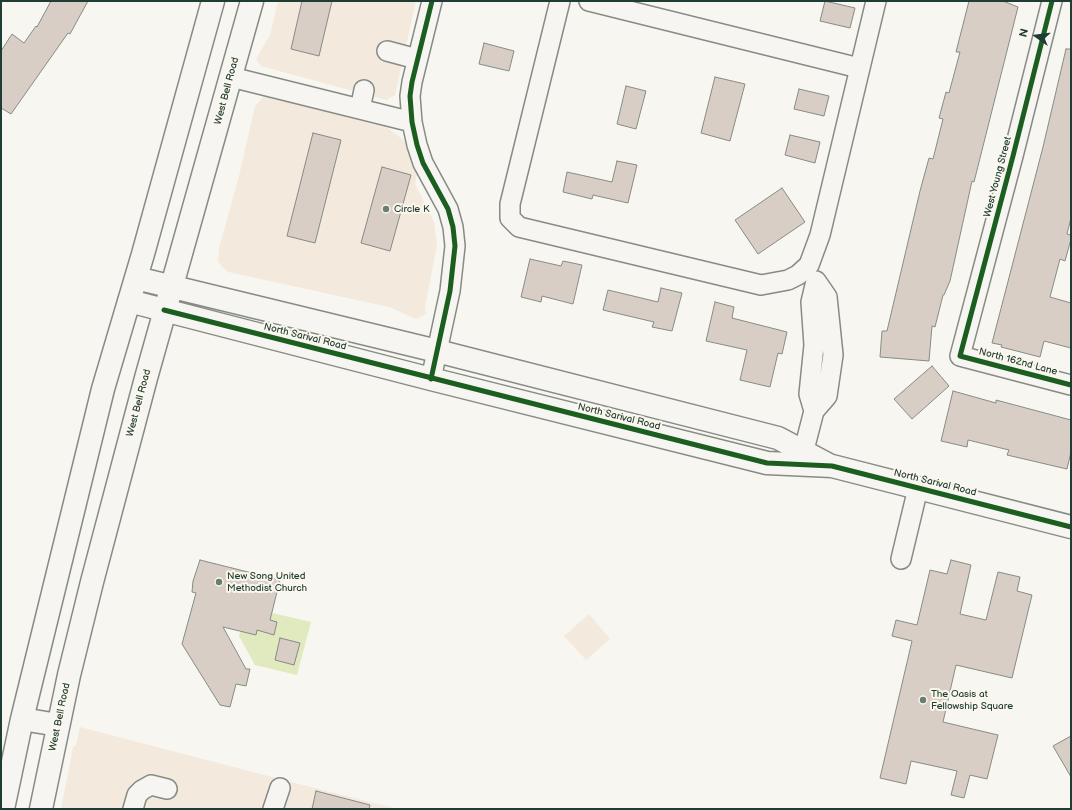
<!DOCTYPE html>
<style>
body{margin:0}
#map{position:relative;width:1072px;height:810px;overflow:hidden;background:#f8f6f0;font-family:"Balsamiq Sans",sans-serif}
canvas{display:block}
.frame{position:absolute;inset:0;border:2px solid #1f3d34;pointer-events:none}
.north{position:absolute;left:1016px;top:16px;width:40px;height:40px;-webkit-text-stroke:3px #fbf7ec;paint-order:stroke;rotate:284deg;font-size:11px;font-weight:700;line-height:16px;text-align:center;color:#1f3d34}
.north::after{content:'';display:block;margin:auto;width:14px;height:18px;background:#1f3d34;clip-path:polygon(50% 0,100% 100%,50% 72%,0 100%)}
</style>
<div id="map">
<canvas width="1072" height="810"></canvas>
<div class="frame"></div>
<div class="north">N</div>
</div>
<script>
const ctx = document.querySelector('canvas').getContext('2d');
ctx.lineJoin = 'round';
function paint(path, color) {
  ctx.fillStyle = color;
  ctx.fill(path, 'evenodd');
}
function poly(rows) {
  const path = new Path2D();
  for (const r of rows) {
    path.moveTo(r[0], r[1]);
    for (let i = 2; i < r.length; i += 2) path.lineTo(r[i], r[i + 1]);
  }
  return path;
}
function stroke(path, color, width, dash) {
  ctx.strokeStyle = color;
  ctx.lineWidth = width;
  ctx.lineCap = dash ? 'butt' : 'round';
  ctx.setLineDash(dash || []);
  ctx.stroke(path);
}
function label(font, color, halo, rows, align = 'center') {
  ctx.font = font + ' "Balsamiq Sans",sans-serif';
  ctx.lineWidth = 4;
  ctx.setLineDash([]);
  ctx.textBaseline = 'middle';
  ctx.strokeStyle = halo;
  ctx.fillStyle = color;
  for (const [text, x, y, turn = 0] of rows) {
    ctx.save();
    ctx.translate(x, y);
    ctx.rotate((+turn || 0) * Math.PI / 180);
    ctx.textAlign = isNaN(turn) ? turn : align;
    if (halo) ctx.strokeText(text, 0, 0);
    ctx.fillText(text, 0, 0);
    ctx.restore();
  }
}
paint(poly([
 [278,1,416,1,395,95,386,100,261,66,256,59,270,35],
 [264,96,388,128,406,142,417,174,415,184,434,222,437,244,425,308,426,314,416,319,389,307,228,272,222,267,218,261,219,248,239,176,255,106],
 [589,614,610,639,586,660,564,636],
 [80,727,295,783,398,809,61,809,73,747,76,745]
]), '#f4e9dd');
paint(poly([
 [251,608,311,622,297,675,255,665,239,636,246,611]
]), '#e0eabe');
const building = poly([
 [51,1,88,1,70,34,68,33,11,114,1,108,1,51,12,34,24,43,36,26,37,27,51,1],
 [302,1,332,1,319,56,291,49,302,1],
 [825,1,855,8,850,28,820,21,825,1],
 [969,1,1003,1,1018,7,974,182,972,181,950,281,944,295,943,295,935,327,932,326,929,361,880,357,882,331,887,331,920,191,929,158,933,159,943,119,939,118,946,92,949,93,960,52,956,52,969,1],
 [484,43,514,51,509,71,479,64,484,43],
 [1066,49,1071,49,1071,218,1067,234,1071,235,1071,239,1065,261,1060,259,1050,297,1071,303,1071,348,1044,341,1040,357,1001,347,1002,345,992,343,1043,147,1066,49],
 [715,77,745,84,730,141,701,133,715,77],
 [626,86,646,91,636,129,617,124,626,86],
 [799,89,829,96,824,116,794,109,799,89],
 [313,133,341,140,315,243,287,236,313,133],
 [790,135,820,142,815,163,785,155,790,135],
 [617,161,637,165,628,203,593,195,592,199,563,192,567,172,612,182,617,161],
 [382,167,411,175,390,251,361,243,382,167],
 [782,188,805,222,758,254,735,220,782,188],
 [530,259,561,266,563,261,582,265,573,304,542,296,541,302,521,297,530,259],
 [661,288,682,293,672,331,652,327,654,322,603,310,608,290,658,302,661,288],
 [715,302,734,307,732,318,787,332,782,354,778,353,770,387,740,380,747,350,706,341,715,302],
 [932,366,949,386,912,419,894,399,932,366],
 [953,391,996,403,996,400,1071,420,1071,452,1067,469,1007,455,1009,450,968,440,967,447,941,441,953,391],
 [200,560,280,580,270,620,277,622,274,635,257,630,256,635,223,627,246,669,250,669,246,686,236,684,230,707,220,705,182,644,196,593,192,592,193,581,200,560],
 [951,560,971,565,960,614,986,620,998,572,1020,577,1017,591,1032,595,1012,678,956,665,943,722,998,735,987,779,970,775,964,798,951,795,957,771,911,761,906,784,880,778,912,641,892,636,896,620,917,625,930,570,947,574,951,560],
 [280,638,300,643,294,665,275,660,280,638],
 [1071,736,1071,777,1053,746,1071,736],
 [316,791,370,805,369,809,312,809,316,791]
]);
paint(building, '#d8cec5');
stroke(building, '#868b86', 1);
const minor = poly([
 [560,1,510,204,510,218,519,227,761,285,788,280,798,275,809,265,820,235,876,1],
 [589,1,859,68],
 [1052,1,1013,156,960,356,1071,385],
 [387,51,417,59],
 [231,77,412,122],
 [360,109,364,90],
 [431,379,450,291,455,246,453,227,448,209,423,163,417,145,412,122,410,96,412,82,432,1],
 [800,465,814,411,809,394,814,345,811,302,816,281,827,297,833,355,827,396,814,411],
 [901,559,918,488],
 [133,809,137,795,142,790,151,785,167,789],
 [273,809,280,788]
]);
const major = poly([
 [136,278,437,351,778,438,829,465],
 [129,301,431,379,767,463,832,466,1071,527],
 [22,719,58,725],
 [3,809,22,719,103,389,143,254,213,1],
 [41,809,69,675,92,582,146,378,252,1]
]);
stroke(minor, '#868b86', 22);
stroke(major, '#868b86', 25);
stroke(minor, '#f6f5f1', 19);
stroke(major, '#f6f5f1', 22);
stroke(poly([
 [1052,1,1013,156,960,356,1071,385],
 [164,310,767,463,832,466,1071,527],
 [431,379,450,291,455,246,453,227,448,209,423,163,417,145,412,122,410,96,412,82,432,1]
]), '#1b5e20', 5);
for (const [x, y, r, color] of [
 [386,209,4,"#6b7e76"],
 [219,582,4,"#6b7e76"],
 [923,700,4,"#6b7e76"]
]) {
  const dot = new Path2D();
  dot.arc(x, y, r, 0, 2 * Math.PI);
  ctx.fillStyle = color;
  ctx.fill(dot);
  stroke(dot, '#fbf7ec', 1.5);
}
label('10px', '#1f3d34', '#fbf7ec', [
 ["West Bell Road",227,91,-75],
 ["West Young Street",998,177,-75],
 ["North Sarival Road",305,337,14],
 ["North 162nd Lane",1018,362,15],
 ["West Bell Road",139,403,-75],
 ["North Sarival Road",619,417,14],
 ["North Sarival Road",935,483,14],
 ["West Bell Road",60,717,-78]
]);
label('10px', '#1f3d34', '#fbf7ec', [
 ["Circle K",394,209],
 ["New Song United",227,576],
 ["Methodist Church",227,588],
 ["The Oasis at",931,694],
 ["Fellowship Square",931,706]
], 'left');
</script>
